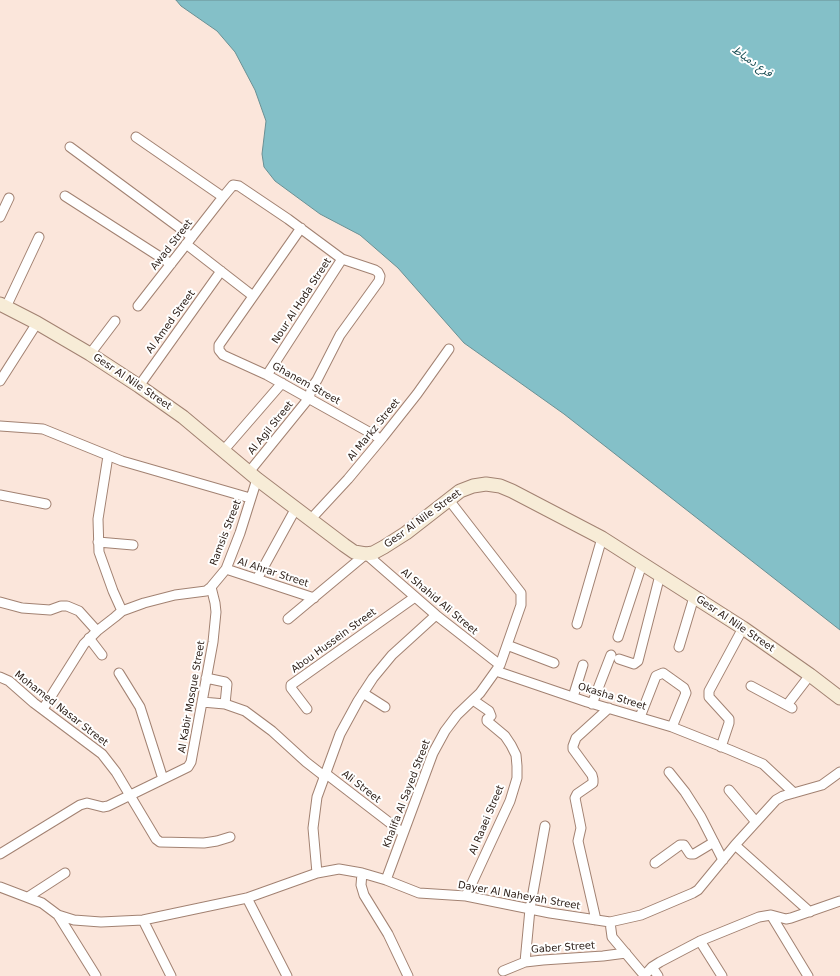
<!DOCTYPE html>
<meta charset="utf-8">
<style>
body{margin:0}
canvas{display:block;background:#fbe6db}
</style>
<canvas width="840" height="976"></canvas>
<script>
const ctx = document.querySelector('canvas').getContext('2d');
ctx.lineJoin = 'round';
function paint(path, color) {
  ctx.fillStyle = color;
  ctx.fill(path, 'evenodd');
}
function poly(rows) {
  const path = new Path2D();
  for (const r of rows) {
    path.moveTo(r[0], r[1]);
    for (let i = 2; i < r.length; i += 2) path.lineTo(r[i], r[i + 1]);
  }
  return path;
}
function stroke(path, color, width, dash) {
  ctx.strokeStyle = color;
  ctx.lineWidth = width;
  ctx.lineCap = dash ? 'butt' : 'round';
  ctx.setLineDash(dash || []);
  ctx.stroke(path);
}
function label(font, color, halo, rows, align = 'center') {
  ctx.font = font + ' "DejaVu Sans","Noto Sans Arabic",sans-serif';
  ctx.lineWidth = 4;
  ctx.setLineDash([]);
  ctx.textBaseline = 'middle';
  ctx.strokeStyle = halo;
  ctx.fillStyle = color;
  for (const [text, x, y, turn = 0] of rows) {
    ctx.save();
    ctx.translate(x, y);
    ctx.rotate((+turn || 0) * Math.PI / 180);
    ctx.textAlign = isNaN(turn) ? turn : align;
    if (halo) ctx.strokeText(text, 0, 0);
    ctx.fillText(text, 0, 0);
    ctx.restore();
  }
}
const water = poly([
 [176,0,840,0,840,630,564,414,464,343,398,268,360,235,320,214,275,181,264,167,262,154,266,121,255,90,235,52,217,31,181,6,176,0]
]);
paint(water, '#84c0c8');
stroke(water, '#6a9094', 1);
const street = poly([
 [136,137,223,197],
 [70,147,192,237],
 [65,196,171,264],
 [0,217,9,198],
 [301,228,219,345,219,350,223,355,267,375,376,436],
 [186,244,253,296],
 [138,306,223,197,233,185,239,186,288,219,342,259,375,270,378,272,380,276,379,281,340,335,317,380,312,387,309,398,249,472],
 [6,307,39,237],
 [90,354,115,321],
 [267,375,342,259],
 [0,381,37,323],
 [139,386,221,271],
 [0,426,43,429,122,461,250,498],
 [223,451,282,383],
 [108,456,98,519,99,552,113,591,122,611],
 [0,495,46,504],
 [310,520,348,479,383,437,417,394,449,349],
 [98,542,133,545],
 [226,569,314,598],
 [257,579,296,508],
 [0,602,22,608,50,610,61,606,67,606,79,611,97,631],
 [288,619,366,554,436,615,500,665],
 [577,624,602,538],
 [618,637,642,564],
 [89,638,102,655],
 [507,645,554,663],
 [679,647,694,597],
 [619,659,634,664,638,661,660,575],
 [496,671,587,702,672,727,730,750,763,764,794,793],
 [119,673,140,707,163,779],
 [0,677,9,681,34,703,102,754,116,772,156,839,160,842,204,843,217,841,230,837],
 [206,678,225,682,227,684,225,704],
 [751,686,792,708],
 [363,693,385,707],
 [573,697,583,665],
 [202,702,225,704,245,711,272,731,306,762,324,776],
 [592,704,611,655],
 [787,705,810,675],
 [43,709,84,644,97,631,115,617,122,611,144,603,175,595,206,591,211,587,226,569,240,533,257,479],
 [307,709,291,688,291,685,415,597],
 [640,717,656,676,663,673,684,688,686,693,672,727],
 [721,747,729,723,729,719,709,697,709,691,743,628],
 [669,772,685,792,701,817,723,860],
 [325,773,403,833],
 [729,790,756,822],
 [735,845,810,912],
 [0,854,80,805,87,803,103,807,108,806,188,767,191,762,213,642,216,612,215,603,211,587],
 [655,863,680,845,684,845,690,854,694,854,714,842],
 [317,873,313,828,317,797,340,734,358,701,373,678,392,655,436,615],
 [362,873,361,885,364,895,388,934,408,976],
 [386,880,433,753,445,731,457,715,480,693,500,665,521,605,521,593,449,500],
 [0,887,42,903,58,915,74,920,101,922,143,920,247,898,317,873,339,869,362,873,386,880,419,893,466,896,550,913,610,922,641,915,693,893,698,890,735,845,776,800,783,796,822,785,840,772],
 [466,896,510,801,517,778,517,766,516,755,511,745,505,736,487,721,487,719,491,716,489,711,473,700],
 [28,897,65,873],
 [247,898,287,976],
 [58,915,96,976],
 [771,915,808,976],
 [143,920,171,976],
 [596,920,578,841,581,828,575,798,577,794,593,783,593,779,592,775,573,749,573,746,576,738,609,708],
 [610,922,612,937,644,975],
 [700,941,722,976],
 [525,962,530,909,545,826],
 [652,967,658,976],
 [503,971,525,962,543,960,603,956,626,953],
 [644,976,652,967,660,962,700,941,759,917,771,915,786,919,791,918,840,901]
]);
const secondary = poly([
 [0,304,37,323,90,354,139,386,183,417,257,479,344,545,354,552,366,554,373,553,384,547,406,533,460,491,473,486,486,484,500,486,512,491,602,538,743,628,810,675,840,698]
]);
stroke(street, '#a28272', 11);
stroke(secondary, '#a28272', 15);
stroke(street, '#fff', 9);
stroke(secondary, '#f7ecd7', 13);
label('10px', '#2e211a', '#fff', [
 ["Awad Street",172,245,-52],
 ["Nour Al Hoda Street",302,301,-57],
 ["Al Amed Street",171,322,-54],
 ["Gesr Al Nile Street",132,382,34],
 ["Ghanem Street",306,384,29],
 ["Al Agil Street",271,428,-51],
 ["Al Markz Street",374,430,-51],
 ["Gesr Al Nile Street",423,519,-36],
 ["Ramsis Street",226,533,-69],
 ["Al Ahrar Street",273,573,18],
 ["Al Shahid Ali Street",439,602,40],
 ["Gesr Al Nile Street",735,624,34],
 ["Abou Hussein Street",334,641,-36],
 ["Al Kabir Mosque Street",192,697,-80],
 ["Okasha Street",612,697,17],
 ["Mohamed Nasar Street",61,709,38],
 ["Ali Street",361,787,38],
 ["Khalifa Al Sayed Street",407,794,-69],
 ["Al Raaei Street",487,820,-67],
 ["Dayer Al Naheyah Street",519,896,10],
 ["Gaber Street",563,948,-4]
]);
label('italic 11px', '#12484f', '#fff', [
 ["فرع دمياط",752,62,35]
]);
</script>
